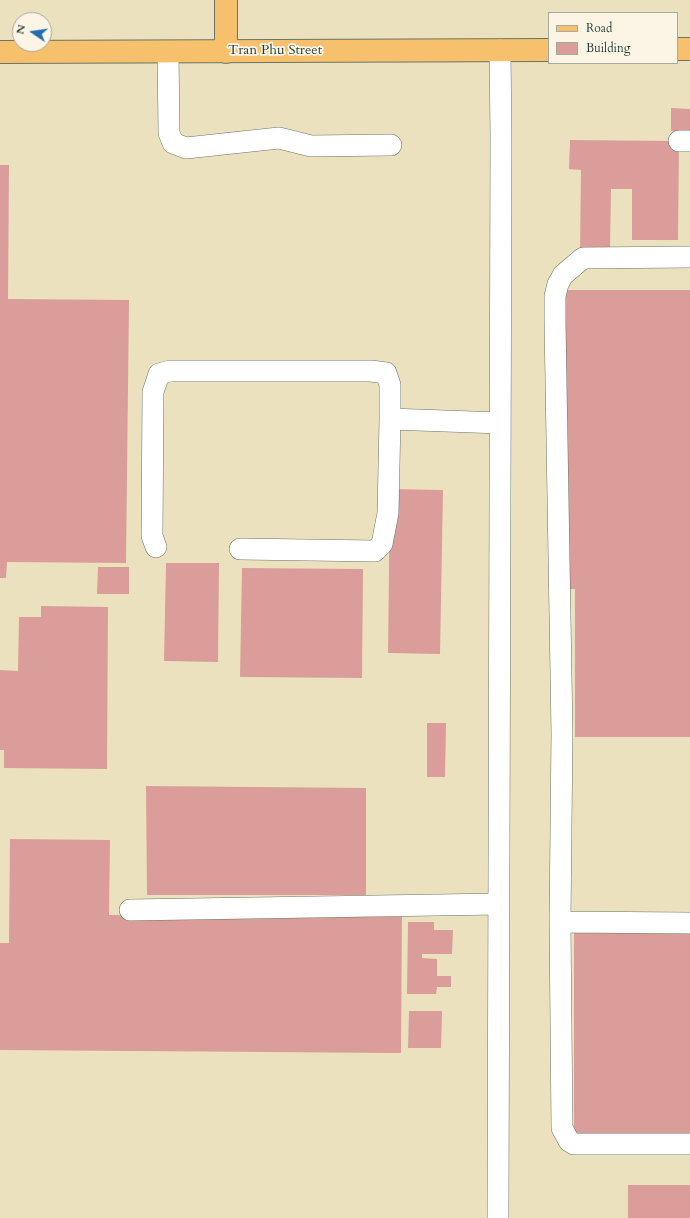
<!DOCTYPE html>
<style>
body{margin:0}
#map{position:relative;width:690px;height:1218px;overflow:hidden;background:#ece1bf;font-family:Cardo,serif}
canvas{display:block}
.legend{position:absolute;left:548px;top:12px;width:130px;height:52px;box-sizing:border-box;background:#fcf5e5;border:1px solid #a4ab9e;margin:0;padding:5px 7px;list-style:none;font-size:12px;color:#1f3d34}
.legend li{display:flex;align-items:center;gap:8px;height:20px}
.legend b{width:20px;border:1px solid #a4ab9e}
.north{position:absolute;left:12px;top:12px;width:40px;height:40px;box-sizing:border-box;background:#fcf5e5;border:1px solid #a4ab9e;border-radius:50%;rotate:283deg;font-size:11px;font-weight:700;line-height:16px;text-align:center;color:#1f3d34}
.north::after{content:'';display:block;margin:auto;width:14px;height:18px;background:#1f6fb2;clip-path:polygon(50% 0,100% 100%,50% 72%,0 100%)}
</style>
<div id="map">
<canvas width="690" height="1218"></canvas>
<ul class="legend">
<li><b style="height:5px;background:#f7c06c"></b>Road</li>
<li><b style="height:11px;background:#da9d99"></b>Building</li>
</ul>
<div class="north">N</div>
</div>
<script>
const ctx = document.querySelector('canvas').getContext('2d');
ctx.lineJoin = 'round';
function paint(path, color) {
  ctx.fillStyle = color;
  ctx.fill(path, 'evenodd');
}
function poly(rows) {
  const path = new Path2D();
  for (const r of rows) {
    path.moveTo(r[0], r[1]);
    for (let i = 2; i < r.length; i += 2) path.lineTo(r[i], r[i + 1]);
  }
  return path;
}
function stroke(path, color, width, dash) {
  ctx.strokeStyle = color;
  ctx.lineWidth = width;
  ctx.lineCap = dash ? 'butt' : 'round';
  ctx.setLineDash(dash || []);
  ctx.stroke(path);
}
function label(font, color, halo, rows, align = 'center') {
  ctx.font = font + ' Cardo,serif';
  ctx.lineWidth = 3.5;
  ctx.setLineDash([]);
  ctx.textBaseline = 'middle';
  ctx.strokeStyle = halo;
  ctx.fillStyle = color;
  for (const [text, x, y, turn = 0] of rows) {
    ctx.save();
    ctx.translate(x, y);
    ctx.rotate((+turn || 0) * Math.PI / 180);
    ctx.textAlign = isNaN(turn) ? turn : align;
    if (halo) ctx.strokeText(text, 0, 0);
    ctx.fillText(text, 0, 0);
    ctx.restore();
  }
}
paint(poly([
 [671,108,690,109,690,131,671,131],
 [570,140,679,141,678,240,632,240,632,189,611,189,610,249,580,249,581,170,569,169],
 [0,165,9,165,8,299,129,300,126,563,7,562,6,578,0,578],
 [561,290,690,290,690,737,575,737,575,589,561,589],
 [390,489,443,490,440,654,388,653],
 [166,563,219,563,218,662,164,661],
 [98,567,129,567,129,594,97,594],
 [242,568,363,569,362,678,240,677],
 [41,606,108,607,107,769,4,768,4,750,0,750,0,670,18,671,19,617,41,617],
 [427,723,446,723,445,777,427,777],
 [146,786,366,788,366,895,147,895],
 [10,839,110,840,109,915,402,917,401,1053,0,1050,0,943,9,943],
 [408,922,434,922,434,930,453,930,452,954,422,954,422,958,437,959,437,976,451,976,451,987,437,987,436,994,407,994],
 [690,929,690,1139,574,1140,574,930],
 [409,1011,442,1011,441,1048,408,1048],
 [628,1185,690,1185,690,1218,628,1218]
]), '#da9d99');
const minor = poly([
 [168,52,169,133,173,143,186,148,279,138,311,146,391,145],
 [679,141,690,141],
 [690,257,583,258,563,275,558,284,555,296,555,322,562,733,560,922,562,1128,569,1141,574,1144,690,1144],
 [156,547,152,536,153,392,159,374,170,371,371,371,386,373,390,385,390,419,500,423],
 [240,549,375,551,382,544,388,513,390,419],
 [130,910,499,904],
 [560,922,690,923],
 [498,1218,501,139,500,50]
]);
const major = poly([
 [677,49,690,49],
 [0,52,549,50],
 [226,52,226,0]
]);
stroke(minor, '#677665', 22);
stroke(major, '#677665', 24);
stroke(minor, '#fff', 21);
stroke(major, '#f7c06c', 22);
label('14px', '#1f3d34', '#fcf5e5', [
 ["Tran Phu Street",275,51]
]);
</script>
